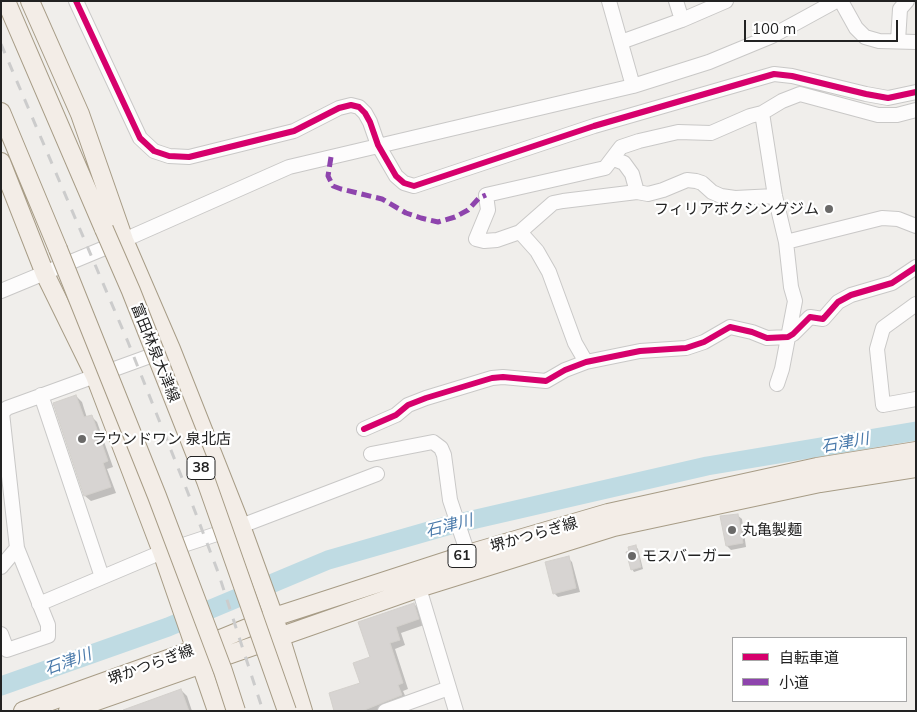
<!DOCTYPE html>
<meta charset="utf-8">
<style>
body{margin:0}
#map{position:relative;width:917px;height:712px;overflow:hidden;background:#f0eeeb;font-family:Mulish,"Noto Sans JP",sans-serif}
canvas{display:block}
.frame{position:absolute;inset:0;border:2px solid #222;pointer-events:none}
.legend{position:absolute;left:732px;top:637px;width:175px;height:65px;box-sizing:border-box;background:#fff;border:1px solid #a7a7a7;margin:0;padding:6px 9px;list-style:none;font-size:15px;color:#222}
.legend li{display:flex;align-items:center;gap:10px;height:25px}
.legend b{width:25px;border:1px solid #a7a7a7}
.scale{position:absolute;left:744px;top:20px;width:154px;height:22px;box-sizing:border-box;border:2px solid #222;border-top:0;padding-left:6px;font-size:15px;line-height:18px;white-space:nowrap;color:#222;-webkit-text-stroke:4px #fff;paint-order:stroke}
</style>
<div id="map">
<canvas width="917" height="712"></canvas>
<div class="frame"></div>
<ul class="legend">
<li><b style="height:6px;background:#d6006c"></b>自転車道</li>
<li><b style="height:6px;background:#8e44ad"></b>小道</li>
</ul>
<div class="scale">100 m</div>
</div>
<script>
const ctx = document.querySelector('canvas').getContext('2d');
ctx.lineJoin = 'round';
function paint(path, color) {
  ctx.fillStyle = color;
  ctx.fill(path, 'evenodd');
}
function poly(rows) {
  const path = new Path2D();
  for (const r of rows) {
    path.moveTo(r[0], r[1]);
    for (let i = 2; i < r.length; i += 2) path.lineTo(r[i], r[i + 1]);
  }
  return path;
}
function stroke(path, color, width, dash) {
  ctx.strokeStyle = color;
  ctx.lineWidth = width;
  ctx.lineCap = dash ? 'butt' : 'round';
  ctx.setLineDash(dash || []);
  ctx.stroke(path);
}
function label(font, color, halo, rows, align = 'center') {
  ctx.font = font + ' Mulish,"Noto Sans JP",sans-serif';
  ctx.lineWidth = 4.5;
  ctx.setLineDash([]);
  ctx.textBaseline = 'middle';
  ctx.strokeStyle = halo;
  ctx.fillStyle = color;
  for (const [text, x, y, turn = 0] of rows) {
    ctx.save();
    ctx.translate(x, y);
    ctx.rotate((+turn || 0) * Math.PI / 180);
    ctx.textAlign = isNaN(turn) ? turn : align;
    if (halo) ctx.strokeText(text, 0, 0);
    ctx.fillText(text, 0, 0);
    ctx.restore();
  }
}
paint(poly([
 [76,396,82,402,87,418,91,416,97,422,113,467,107,469,116,493,91,501,85,496],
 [737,515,742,519,746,547,731,550,727,546],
 [636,547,638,549,643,569,634,572,632,569,631,552],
 [568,558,572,562,580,592,558,597,554,593],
 [414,604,420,610,424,625,401,633,405,645,395,649,408,689,403,691,407,700,384,711,336,711,362,684,372,658],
 [181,690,187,696,192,711,124,711]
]), '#0003');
stroke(poly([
 [1,686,168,627,328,560,450,525,707,466,916,431]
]), '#bfdbe3', 19);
const building = poly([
 [76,395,84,417,92,415,108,461,103,463,111,487,84,496,53,403,76,395],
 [738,514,743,543,726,546,720,516,738,514],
 [636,545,641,567,631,570,626,552,629,551,628,547,636,545],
 [569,556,576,588,553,594,545,562,569,556],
 [414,603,419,619,396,627,400,640,390,643,403,683,398,685,402,695,362,711,334,711,329,693,360,683,353,663,370,657,358,622,414,603],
 [181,689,189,711,123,711,123,710,181,689]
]);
paint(building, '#d7d4d2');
stroke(building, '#d3d0cc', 1);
const minor = poly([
 [76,1,140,138,154,151,169,156,189,157,294,131,339,108,351,105,359,107,365,113,370,122,378,145,396,176,404,183,414,186,594,126,774,74,792,76,866,94,888,98,916,92],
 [609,1,633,86],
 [676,1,682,20],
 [841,1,856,28,865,37,879,41,916,42],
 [898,41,900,9,907,1],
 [621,42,682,20,726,1],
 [762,113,775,196,786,242,882,218,898,219,916,226],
 [614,159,624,163,632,174,637,192],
 [775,196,735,198,721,196,712,192,702,183,696,181,687,180,663,190,648,194,637,192,563,201,553,203,520,232,497,240,484,241,476,239,488,210,486,195,605,168,621,147,639,141,678,132,711,133,750,116,762,113,782,101,800,94,878,115,897,115,916,110],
 [520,232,537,251,549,272,575,343,586,362],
 [1,291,124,240,289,167,633,86,709,62,772,36,836,1],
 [916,304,883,328,877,349,883,405,916,399],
 [777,384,782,369,795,301,791,287,786,242],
 [41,395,102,577],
 [364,429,396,415,408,405,426,398,492,378,503,377,546,381,565,370,586,362,640,351,686,348,704,342,730,327,752,332,767,338,788,337,793,334,810,317,823,319,838,302,851,295,892,283,916,267],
 [371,454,433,442,441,448,444,455,450,500,471,563],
 [1,567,17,548],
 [419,588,456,711],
 [39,604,162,552,241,526,377,474],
 [1,634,7,650,48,636,48,625,17,548,2,413,7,408,164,351],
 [385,711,449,688]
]);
const major = poly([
 [6,1,104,229],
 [30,1,80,114,124,240,171,349,241,526,274,617,303,711],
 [1,112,58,249],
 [1,162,45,274,95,376,162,552,217,711],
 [23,711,196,649,274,617,468,554,608,513,817,467,916,451],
 [68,711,419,588,614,527,820,483,916,468]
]);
stroke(minor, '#c9c8c7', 16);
stroke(major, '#a79c86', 20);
stroke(minor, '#fdfcfc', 14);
stroke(major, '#f3ede7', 18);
stroke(poly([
 [1,44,128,342,188,493,218,572,263,711]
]), '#ccc', 3, [10, 10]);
const majorBridge = poly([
 [104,229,131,291,206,481,287,711],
 [58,249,157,496,223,671,236,711]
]);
stroke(majorBridge, '#a79c86', 20, []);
stroke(majorBridge, '#f3ede7', 18);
stroke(poly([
 [331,157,328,176,333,186,341,189,382,199,406,213,421,218,438,222,455,217,468,210,479,198,486,195]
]), '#8e44ad', 5, [10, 5]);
stroke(poly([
 [76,1,140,138,154,151,169,156,189,157,294,131,339,108,351,105,359,107,365,113,370,122,378,145,396,176,404,183,414,186,594,126,774,74,792,76,866,94,888,98,916,92],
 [364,429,396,415,408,405,426,398,492,378,503,377,546,381,565,370,586,362,640,351,686,348,704,342,730,327,752,332,767,338,788,337,793,334,810,317,823,319,838,302,851,295,892,283,916,267]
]), '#d6006c', 6);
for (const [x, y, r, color] of [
 [829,209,5,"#6a6968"],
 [82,439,5,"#6a6968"],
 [732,530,5,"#6a6968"],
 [632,556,5,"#6a6968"]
]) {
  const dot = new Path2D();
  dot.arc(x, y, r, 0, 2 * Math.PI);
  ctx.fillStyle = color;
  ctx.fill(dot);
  stroke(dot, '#fff', 2);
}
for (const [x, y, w] of [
 [201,468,28],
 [462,556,28]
]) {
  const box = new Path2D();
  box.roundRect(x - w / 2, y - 11.5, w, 23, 4);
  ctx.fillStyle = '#fff';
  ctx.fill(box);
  stroke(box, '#222', 1);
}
label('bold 14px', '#222', null, [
 ["38",201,468],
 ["61",462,556]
]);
label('15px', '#222', '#fff', [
 ["フィリアボクシングジム",819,209,"right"],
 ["ラウンドワン 泉北店",92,439],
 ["丸亀製麺",742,530],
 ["モスバーガー",642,556]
], 'left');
label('15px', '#222', '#fff', [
 ["富田林泉大津線",155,353,68],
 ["堺かつらぎ線",534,535,-16],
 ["堺かつらぎ線",151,665,-20]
]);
label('italic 16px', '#4a7aab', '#fff', [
 ["石津川",845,443,-10],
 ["石津川",449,526,-14],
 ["石津川",68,662,-20]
]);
</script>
